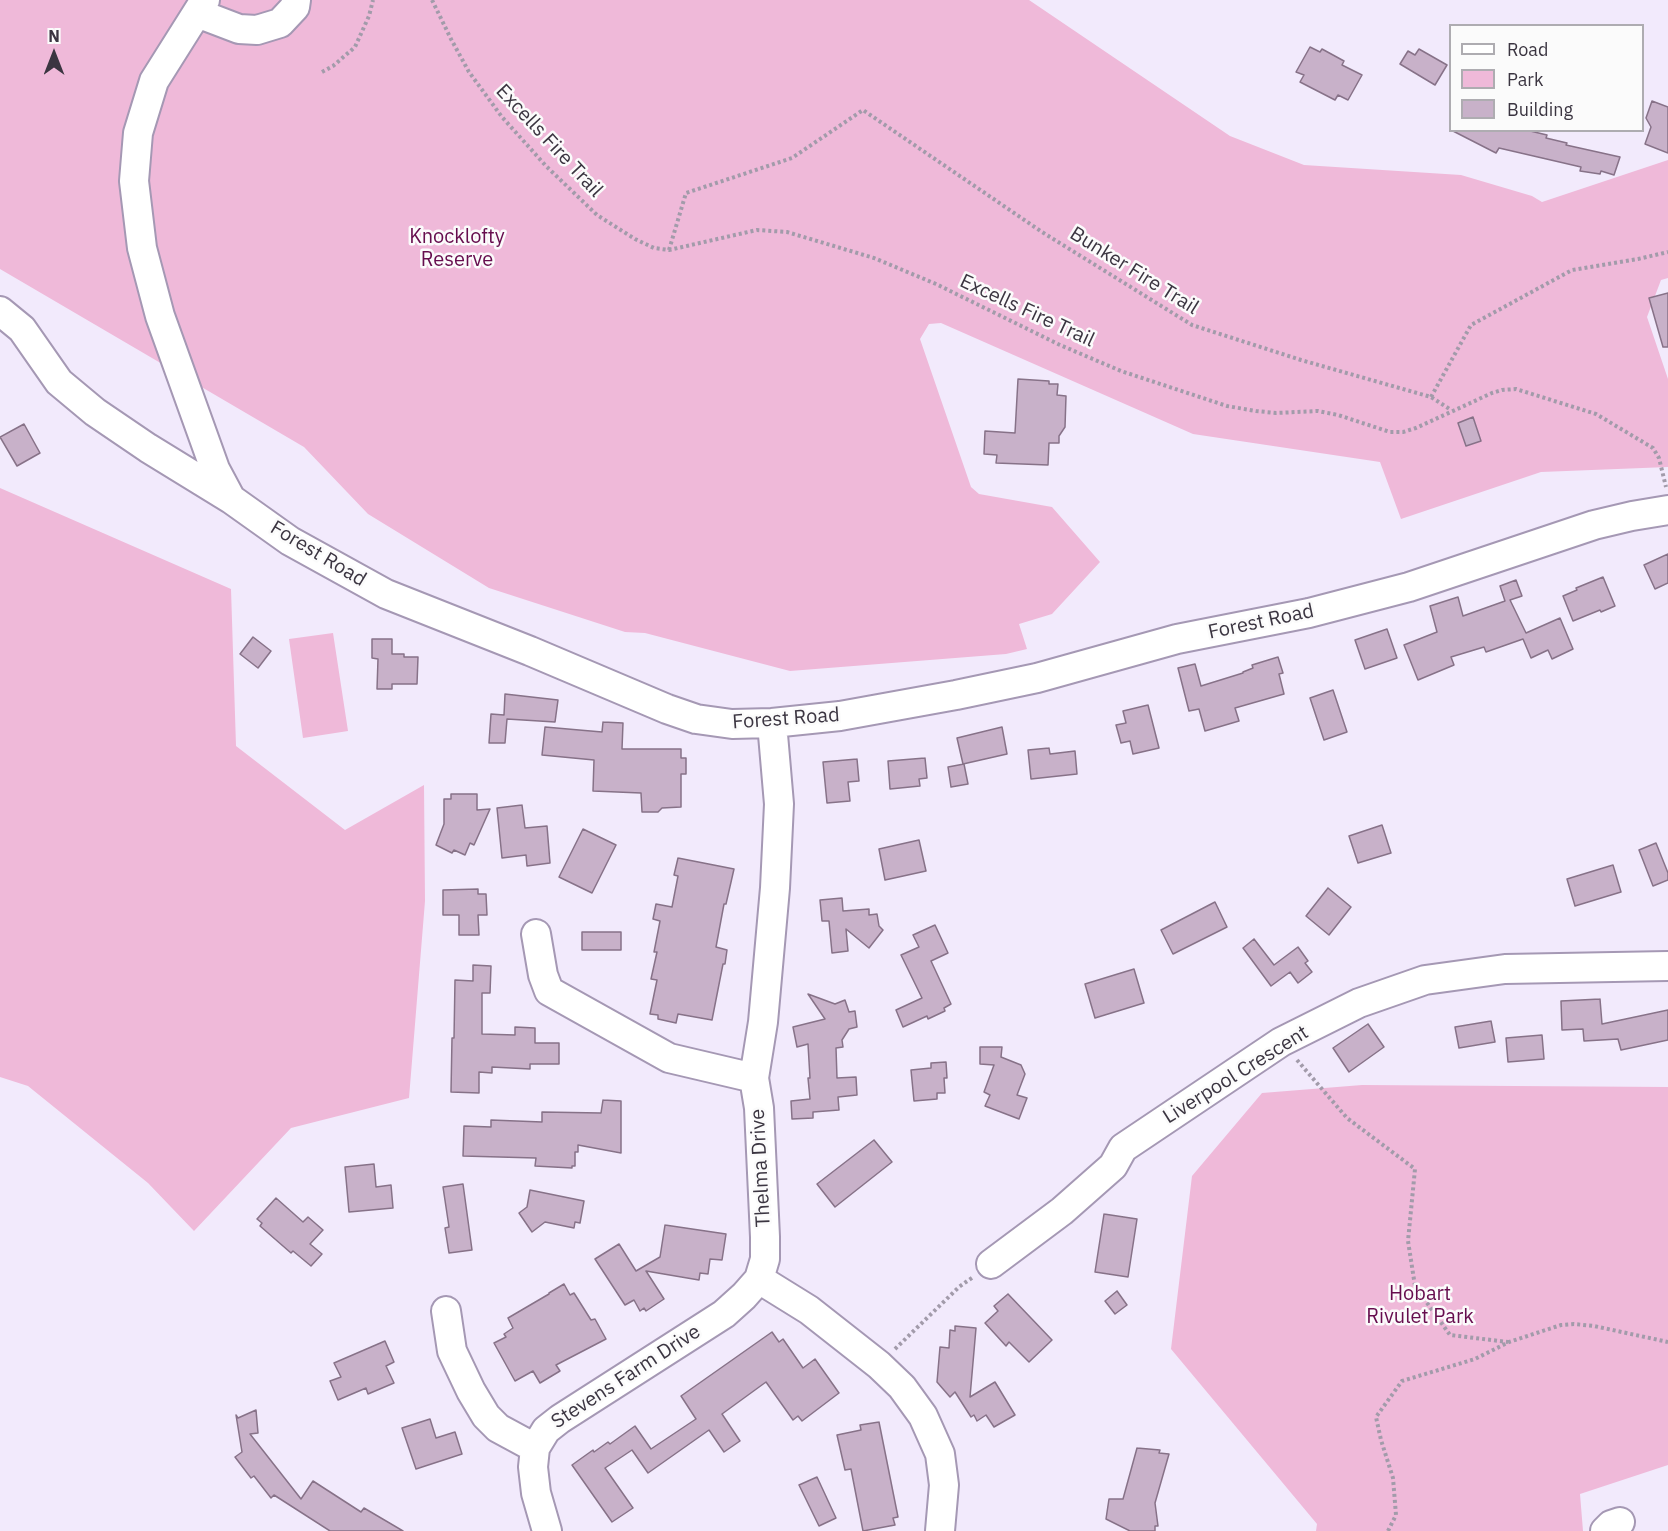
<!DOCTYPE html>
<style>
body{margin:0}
#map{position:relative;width:1668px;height:1531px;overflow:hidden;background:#f2eafc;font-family:"IBM Plex Sans",sans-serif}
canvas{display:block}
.legend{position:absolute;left:1449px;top:24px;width:195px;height:108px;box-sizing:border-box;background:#fbfbfb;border:2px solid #aeacb1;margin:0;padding:8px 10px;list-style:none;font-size:18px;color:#3b3541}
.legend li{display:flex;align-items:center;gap:12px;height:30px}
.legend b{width:30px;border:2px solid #aeacb1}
.north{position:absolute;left:24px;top:24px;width:60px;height:60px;-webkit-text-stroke:4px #fbfbfb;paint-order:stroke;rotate:0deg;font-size:16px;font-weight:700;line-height:24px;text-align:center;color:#3b3541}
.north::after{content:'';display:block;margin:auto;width:21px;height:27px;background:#3b3541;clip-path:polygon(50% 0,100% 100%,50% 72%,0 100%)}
</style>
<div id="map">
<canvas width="1668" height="1531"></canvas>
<ul class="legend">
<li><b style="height:8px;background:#fff"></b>Road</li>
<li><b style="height:16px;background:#efb9d9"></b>Park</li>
<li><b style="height:16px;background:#c8b1c9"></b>Building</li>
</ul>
<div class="north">N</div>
</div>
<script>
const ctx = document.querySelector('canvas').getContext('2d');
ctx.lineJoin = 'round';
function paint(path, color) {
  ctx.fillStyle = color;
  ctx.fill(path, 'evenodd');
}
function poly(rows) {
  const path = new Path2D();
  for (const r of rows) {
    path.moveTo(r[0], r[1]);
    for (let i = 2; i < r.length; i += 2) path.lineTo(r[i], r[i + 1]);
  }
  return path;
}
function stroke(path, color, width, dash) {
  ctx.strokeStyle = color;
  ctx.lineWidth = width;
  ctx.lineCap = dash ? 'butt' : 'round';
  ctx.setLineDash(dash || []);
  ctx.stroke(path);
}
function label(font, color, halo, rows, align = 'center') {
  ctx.font = font + ' "IBM Plex Sans",sans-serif';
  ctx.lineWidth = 5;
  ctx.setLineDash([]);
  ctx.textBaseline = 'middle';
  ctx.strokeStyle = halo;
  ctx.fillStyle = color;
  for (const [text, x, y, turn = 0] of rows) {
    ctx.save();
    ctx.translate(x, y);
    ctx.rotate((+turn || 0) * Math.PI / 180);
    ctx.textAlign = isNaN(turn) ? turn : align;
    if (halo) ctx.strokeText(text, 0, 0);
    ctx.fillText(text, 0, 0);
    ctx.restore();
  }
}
paint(poly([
 [0,0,1029,0,1230,136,1304,165,1461,175,1532,196,1542,202,1668,160,1668,278,1661,280,1647,317,1668,379,1668,467,1541,472,1401,519,1380,462,1193,434,941,323,929,324,920,339,971,487,979,494,1052,507,1100,562,1052,614,1019,624,1027,649,1006,654,790,671,645,633,625,632,489,588,368,514,304,447,0,269],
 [0,488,231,589,236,746,345,830,424,785,425,901,409,1098,291,1128,194,1231,148,1183,28,1086,0,1077],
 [333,633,348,731,303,738,289,639],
 [1362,1085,1668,1087,1668,1465,1580,1494,1583,1531,1316,1531,1317,1524,1171,1349,1192,1176,1262,1093]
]), '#efb9d9');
const building = poly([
 [1310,47,1320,52,1322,49,1344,61,1342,65,1362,75,1348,100,1338,95,1335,100,1300,82,1304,75,1296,72,1310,47],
 [1419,49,1447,65,1435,85,1400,64,1408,51,1415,55,1419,49],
 [1652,101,1668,107,1668,153,1645,144,1651,127,1646,118,1652,101],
 [1451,130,1526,130,1547,135,1546,138,1567,143,1566,145,1620,157,1614,175,1601,171,1600,174,1580,171,1581,167,1499,148,1496,153,1451,130],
 [1668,293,1668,347,1663,347,1649,298,1668,293],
 [1018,379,1049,381,1049,384,1058,384,1057,395,1066,396,1065,427,1059,436,1059,443,1049,443,1048,465,996,463,997,455,984,454,985,431,1015,433,1018,379],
 [1473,417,1481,441,1466,446,1458,423,1473,417],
 [24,424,40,453,17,466,0,437,24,424],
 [1668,554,1668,583,1655,589,1644,565,1668,554],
 [1603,577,1615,606,1601,612,1600,610,1573,621,1563,596,1577,590,1576,588,1603,577],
 [1516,580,1522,596,1510,600,1526,633,1560,618,1573,649,1552,659,1548,650,1531,658,1523,639,1486,652,1484,647,1451,657,1454,665,1418,680,1404,645,1437,632,1430,606,1458,597,1463,616,1505,601,1500,586,1516,580],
 [1387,629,1397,658,1365,669,1355,640,1387,629],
 [253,637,271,651,258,668,240,654,253,637],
 [372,639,392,639,392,654,404,654,404,657,418,657,417,684,392,684,392,689,377,689,378,659,372,658,372,639],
 [1278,657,1283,673,1279,674,1284,694,1235,708,1239,721,1205,731,1199,709,1189,711,1178,668,1195,664,1201,686,1243,673,1243,672,1253,668,1252,665,1278,657],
 [1333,690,1347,732,1324,740,1310,698,1333,690],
 [505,694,558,700,555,722,507,719,505,743,489,743,491,714,504,715,505,694],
 [1148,705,1159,748,1133,754,1130,741,1121,743,1116,725,1126,723,1123,711,1148,705],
 [603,722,623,723,622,749,681,749,681,758,686,758,686,774,681,774,681,807,662,808,658,812,642,812,641,793,593,791,594,760,542,755,545,727,602,732,603,722],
 [1002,727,1007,754,963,764,957,738,1002,727],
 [1049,748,1050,754,1075,751,1077,774,1031,779,1028,750,1049,748],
 [925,758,927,778,919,779,920,786,890,789,888,761,925,758],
 [857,759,859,781,848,782,850,801,827,803,823,762,857,759],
 [964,764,968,784,951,787,948,767,964,764],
 [451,794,477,794,477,810,490,809,474,845,470,843,465,855,454,850,452,853,436,845,444,824,444,799,451,799,451,794],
 [522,805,525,828,547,826,550,863,527,866,526,855,502,858,497,808,522,805],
 [1382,825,1391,853,1358,863,1349,836,1382,825],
 [583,829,616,845,592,893,559,877,583,829],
 [919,840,926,871,885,880,879,849,919,840],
 [1656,843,1668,873,1668,880,1653,886,1639,850,1656,843],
 [678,858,734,869,726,904,724,904,716,947,727,950,725,964,723,964,712,1020,678,1014,676,1023,658,1019,658,1015,650,1014,657,980,651,979,657,952,654,952,660,921,653,919,656,904,672,907,678,876,674,875,678,858],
 [1613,865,1621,892,1575,906,1567,879,1613,865],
 [1328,888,1351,907,1329,935,1306,916,1328,888],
 [478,889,478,894,486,894,487,915,478,915,479,935,459,935,459,915,443,915,443,890,478,889],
 [842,898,843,911,869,909,869,915,877,914,879,926,883,930,869,948,846,929,848,951,832,953,829,921,822,921,820,900,842,898],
 [1215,902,1227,927,1173,954,1161,930,1215,902],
 [935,925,948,953,931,961,951,1004,944,1008,945,1011,928,1019,927,1016,903,1027,896,1010,922,998,901,955,919,947,913,935,935,925],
 [582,932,621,932,621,950,582,950,582,932],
 [1254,939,1274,965,1298,947,1308,961,1305,963,1312,972,1298,983,1290,972,1271,986,1243,948,1254,939],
 [473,965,491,966,490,993,482,993,482,1034,515,1035,515,1027,535,1028,535,1043,559,1043,559,1064,530,1064,530,1069,492,1067,492,1073,479,1072,479,1093,451,1092,452,1038,454,1038,455,980,473,981,473,965],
 [1134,969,1144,1003,1095,1018,1085,984,1134,969],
 [808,994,835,1004,845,1000,849,1012,855,1011,857,1027,849,1029,842,1040,843,1047,836,1048,837,1078,856,1077,857,1095,838,1097,839,1110,813,1112,813,1118,792,1119,791,1101,810,1099,808,1078,810,1078,808,1044,797,1047,793,1027,825,1019,808,994],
 [1600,999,1602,1024,1668,1010,1668,1040,1621,1050,1618,1039,1584,1041,1583,1029,1562,1030,1561,1001,1600,999],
 [1491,1021,1495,1042,1459,1048,1455,1027,1491,1021],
 [1368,1024,1384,1047,1349,1072,1333,1048,1368,1024],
 [1542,1035,1544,1059,1508,1062,1506,1038,1542,1035],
 [980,1047,1002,1047,1001,1057,1021,1065,1025,1074,1017,1095,1027,1098,1019,1119,985,1106,990,1095,984,1092,994,1065,980,1064,980,1047],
 [946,1062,947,1078,944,1078,945,1093,937,1093,937,1099,914,1101,911,1070,931,1068,931,1063,946,1062],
 [603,1100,621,1101,621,1153,578,1145,578,1152,575,1152,575,1166,572,1166,572,1168,535,1166,536,1158,463,1156,464,1126,491,1127,491,1120,542,1122,542,1112,601,1113,603,1100],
 [874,1140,892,1162,835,1207,817,1184,874,1140],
 [374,1164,376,1187,391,1185,393,1208,349,1212,345,1167,374,1164],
 [463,1184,472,1250,449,1253,445,1228,449,1227,443,1187,463,1184],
 [530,1190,584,1201,580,1223,575,1222,574,1228,545,1222,532,1232,519,1213,527,1207,530,1190],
 [276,1198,303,1222,308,1217,323,1230,310,1244,322,1254,311,1266,293,1251,291,1253,260,1226,262,1223,257,1219,276,1198],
 [1104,1214,1137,1219,1128,1277,1095,1272,1104,1214],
 [665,1225,726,1234,722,1260,710,1259,708,1274,700,1273,699,1280,646,1271,664,1299,646,1311,644,1308,640,1311,634,1300,625,1305,595,1259,619,1244,636,1271,660,1257,665,1225],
 [564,1284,570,1295,574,1293,591,1320,595,1319,606,1339,556,1365,560,1371,540,1383,533,1371,515,1381,494,1343,506,1337,504,1334,513,1328,508,1318,549,1294,549,1293,564,1284],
 [1117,1291,1127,1305,1115,1314,1105,1301,1117,1291],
 [1008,1294,1052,1340,1029,1362,1009,1342,1006,1346,985,1323,998,1311,994,1306,1008,1294],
 [955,1326,976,1328,970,1397,995,1382,1015,1415,994,1427,986,1415,977,1421,974,1415,971,1417,955,1392,950,1397,937,1382,940,1347,949,1348,950,1330,955,1331,955,1326],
 [772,1332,779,1342,783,1339,803,1368,815,1359,839,1393,802,1421,798,1416,793,1420,766,1382,722,1414,740,1441,724,1452,709,1430,648,1473,632,1450,605,1468,633,1508,612,1522,572,1465,593,1450,594,1452,608,1442,610,1444,635,1426,651,1449,696,1419,681,1396,772,1332],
 [385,1341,394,1362,386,1366,394,1383,368,1394,366,1388,338,1400,330,1381,341,1377,334,1363,385,1341],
 [256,1410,258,1433,250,1434,301,1499,313,1481,361,1512,364,1508,403,1531,330,1531,274,1495,271,1498,254,1476,251,1478,235,1457,242,1452,236,1415,238,1418,256,1410],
 [430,1419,436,1438,455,1432,462,1454,416,1469,402,1428,430,1419],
 [879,1422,898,1517,893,1518,895,1525,863,1531,851,1469,845,1470,837,1435,861,1430,860,1425,879,1422],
 [1137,1448,1160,1450,1159,1453,1169,1454,1155,1503,1158,1526,1155,1526,1155,1531,1130,1531,1106,1519,1109,1499,1123,1499,1137,1448],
 [817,1477,836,1518,819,1526,799,1485,817,1477]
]);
paint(building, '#c8b1c9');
stroke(building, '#877288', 1.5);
const minor = poly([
 [205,0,154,81,138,133,134,181,142,248,160,316,201,430,215,469,231,499],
 [197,13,239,29,257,30,280,23,295,7,296,0],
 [0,311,22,329,59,382,95,412,148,448,231,499,290,541,386,594,530,651,667,709,696,719,732,724,772,723,840,716,956,695,1037,678,1177,639,1309,613,1409,587,1594,525,1632,516,1668,510],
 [772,723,779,804,775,888,763,1022,754,1078,759,1108,765,1237,765,1259,759,1279,809,1310,879,1365,902,1387,923,1416,940,1454,944,1485,940,1531],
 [536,934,543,975,549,991,669,1058,754,1078],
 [991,1264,1062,1211,1113,1166,1123,1148,1281,1042,1359,1003,1425,980,1505,969,1668,966],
 [446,1311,452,1351,471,1391,486,1416,498,1428,535,1448],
 [547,1531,536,1493,533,1467,535,1448,546,1430,560,1419,724,1314,744,1296,759,1279],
 [1605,1531,1611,1525,1620,1522]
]);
stroke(minor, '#a598b4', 32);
stroke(poly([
 [432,0,451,39,469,72,502,117,546,166,597,215,635,239,654,248,669,250,757,230,787,232,874,258,936,284,1060,345,1121,371,1227,406,1256,411,1276,413,1318,411,1338,415,1390,432,1403,432,1416,428,1492,393,1502,390,1516,389,1596,414,1653,448,1659,458,1666,487],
 [322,72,333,66,355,47,369,16,373,0],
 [669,250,686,193,792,158,863,110,1042,232,1192,325,1301,360,1431,397,1451,410],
 [1431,397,1471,325,1572,270,1638,259,1668,252],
 [1297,1060,1347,1118,1415,1169,1408,1241,1415,1286,1450,1335,1508,1342],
 [895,1349,959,1287,973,1277],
 [1388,1531,1396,1515,1393,1478,1381,1440,1376,1417,1402,1381,1475,1359,1509,1342,1561,1325,1574,1324,1594,1326,1668,1342]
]), '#a29baa', 4, [3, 3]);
stroke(minor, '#fff', 28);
label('20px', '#3b3541', '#fbfbfb', [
 ["Excells Fire Trail",549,141,47],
 ["Bunker Fire Trail",1134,271,32],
 ["Excells Fire Trail",1027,311,25],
 ["Forest Road",318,554,31],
 ["Forest Road",1261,622,-12],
 ["Forest Road",786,719,-4],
 ["Liverpool Crescent",1236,1075,-32],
 ["Thelma Drive",761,1168,-93],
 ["Stevens Farm Drive",626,1377,-33]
]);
label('20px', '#660d4e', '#fbfbfb', [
 ["Knocklofty",457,237],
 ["Reserve",457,260],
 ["Hobart",1420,1294],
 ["Rivulet Park",1420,1317]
]);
</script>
